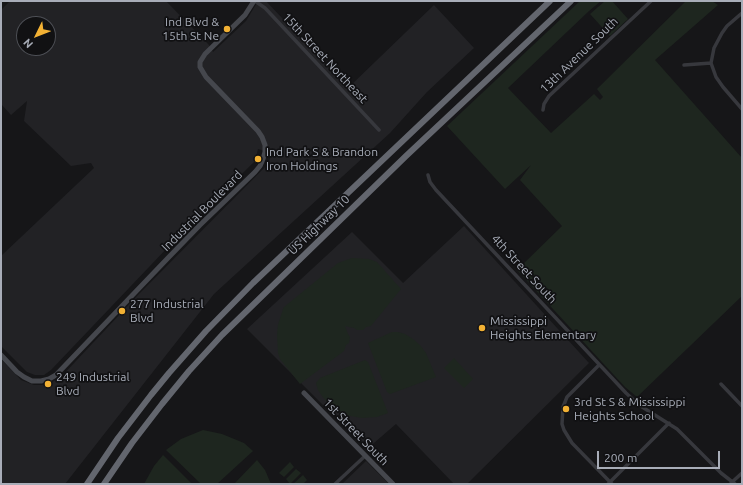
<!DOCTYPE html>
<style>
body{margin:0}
#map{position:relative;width:743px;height:485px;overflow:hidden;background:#161618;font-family:Ubuntu,sans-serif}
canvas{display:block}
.frame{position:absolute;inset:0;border:2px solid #a8adb8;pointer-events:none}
.north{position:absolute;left:16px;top:16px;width:40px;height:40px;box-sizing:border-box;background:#111113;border:1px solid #4d4f55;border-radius:50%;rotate:227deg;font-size:11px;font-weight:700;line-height:16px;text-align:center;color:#a8adb8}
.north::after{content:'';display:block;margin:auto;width:14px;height:18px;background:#f2b134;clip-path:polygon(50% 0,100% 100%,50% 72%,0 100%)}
.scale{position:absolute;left:597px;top:451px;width:123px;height:18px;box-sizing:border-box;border:2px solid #a8adb8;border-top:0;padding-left:5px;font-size:12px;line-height:14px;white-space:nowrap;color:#a8adb8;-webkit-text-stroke:3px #111113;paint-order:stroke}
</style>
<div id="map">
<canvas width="743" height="485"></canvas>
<div class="frame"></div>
<div class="north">N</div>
<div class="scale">200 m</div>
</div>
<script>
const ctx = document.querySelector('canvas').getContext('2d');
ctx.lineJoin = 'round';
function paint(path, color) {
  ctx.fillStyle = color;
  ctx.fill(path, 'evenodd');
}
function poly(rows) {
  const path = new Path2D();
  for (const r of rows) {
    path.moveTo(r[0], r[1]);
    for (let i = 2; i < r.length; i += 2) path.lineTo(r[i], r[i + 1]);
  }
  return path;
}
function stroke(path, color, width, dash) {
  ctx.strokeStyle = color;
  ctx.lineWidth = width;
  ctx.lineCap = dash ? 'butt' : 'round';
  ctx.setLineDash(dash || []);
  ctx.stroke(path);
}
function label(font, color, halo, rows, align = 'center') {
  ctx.font = font + ' Ubuntu,sans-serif';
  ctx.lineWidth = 3.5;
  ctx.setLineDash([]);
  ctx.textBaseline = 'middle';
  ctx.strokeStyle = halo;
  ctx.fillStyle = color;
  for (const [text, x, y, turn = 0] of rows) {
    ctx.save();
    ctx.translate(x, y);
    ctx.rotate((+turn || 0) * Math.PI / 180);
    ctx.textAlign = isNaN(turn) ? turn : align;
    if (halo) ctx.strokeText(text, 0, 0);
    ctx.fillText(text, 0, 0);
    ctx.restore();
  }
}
paint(poly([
 [10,1,166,1,209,45,213,52,246,21,258,1,266,1,348,88,434,5,474,48,427,92,390,133,214,294,65,484,1,484,1,359,21,380,34,385,46,385,60,378,138,295,268,164,272,153,258,149,255,161,169,246,51,370,44,375,35,375,27,372,1,346,1,256,94,168,91,163,71,166,24,121,27,101,11,115,1,104,1,10],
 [24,24,48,24,48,48,24,48],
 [464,226,589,363,467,484,454,484,396,424,367,449,247,329,352,232,403,283],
 [366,461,389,484,342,484]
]), '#222225');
paint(poly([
 [580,1,601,1,589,11,508,88,551,133,594,94,600,100,603,97,597,89,686,1,712,1,718,5,655,60,742,158,742,296,637,397,625,387,517,270,562,226,520,180,531,165,505,189,447,126],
 [605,1,612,1,628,19,610,36,590,14],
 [352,258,369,259,377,262,401,289,371,326,366,327,363,330,357,330,354,328,345,326,348,334,350,337,349,343,346,345,344,351,300,384,280,359,278,353,277,334,278,325,283,309,284,307,338,263],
 [392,332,398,332,405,334,413,339,420,345,426,353,436,377,390,394,387,392,368,343],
 [454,358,473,379,464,388,444,368],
 [365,360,368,362,388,413,377,417,362,418,345,415,334,409,328,403,322,396,318,390,316,383,320,378],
 [203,430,222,434,244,443,253,451,217,484,201,484,166,450,181,439],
 [163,455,192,484,144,484,154,466],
 [257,460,265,470,271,484,234,484],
 [290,462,294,467,284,477,279,473],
 [296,469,301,473,290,484,286,479],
 [303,475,307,480,303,484,293,484]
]), '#1e261f');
stroke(poly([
 [255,1,265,8,379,130],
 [742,13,727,26,722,33,714,48,711,63,716,77,723,87,742,109],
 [684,65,711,63],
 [543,110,544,104,549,96,651,1],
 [428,175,430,182,436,190,626,393,639,405,677,429,721,473,735,484],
 [599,365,567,397,563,407,562,424,564,430,572,443,612,484],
 [721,384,742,406],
 [731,483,742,473],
 [335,484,365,456],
 [608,484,669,423]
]), '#37383d', 3.5);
stroke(poly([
 [1,355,17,372,24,377,32,381,41,381,49,379,56,375,167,259,200,225,255,172,260,166,263,159,265,152,265,145,262,137,258,131,206,77,200,67,200,62,205,54,245,15,254,1],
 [304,393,393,484]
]), '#45474d', 5);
stroke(poly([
 [87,484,118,438,151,395,169,373,206,331,253,283,550,1],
 [104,484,132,443,162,404,189,371,222,335,406,156,571,1]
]), '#63666e', 6);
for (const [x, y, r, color] of [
 [227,29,4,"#f2b134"],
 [258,159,4,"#f2b134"],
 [122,311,4,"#f2b134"],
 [482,328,4,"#f2b134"],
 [48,384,4,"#f2b134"],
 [566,409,4,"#f2b134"]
]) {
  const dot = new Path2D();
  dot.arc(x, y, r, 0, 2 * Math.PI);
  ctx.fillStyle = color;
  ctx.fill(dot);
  stroke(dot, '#111113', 1.5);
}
label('12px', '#a8adb8', '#111113', [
 ["Ind Blvd &",219,22,"right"],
 ["15th St Ne",219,36,"right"],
 ["Ind Park S & Brandon",266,152],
 ["Iron Holdings",266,166],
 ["277 Industrial",130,304],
 ["Blvd",130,318],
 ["Mississippi",490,321],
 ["Heights Elementary",490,335],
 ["249 Industrial",56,377],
 ["Blvd",56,391],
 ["3rd St S & Mississippi",574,402],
 ["Heights School",574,416]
], 'left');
label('12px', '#a8adb8', '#111113', [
 ["13th Avenue South",579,55,-44],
 ["15th Street Northeast",325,58,47],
 ["Industrial Boulevard",202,211,-45],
 ["US Highway 10",319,225,-44],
 ["4th Street South",524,269,47],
 ["1st Street South",356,432,46]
]);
</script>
